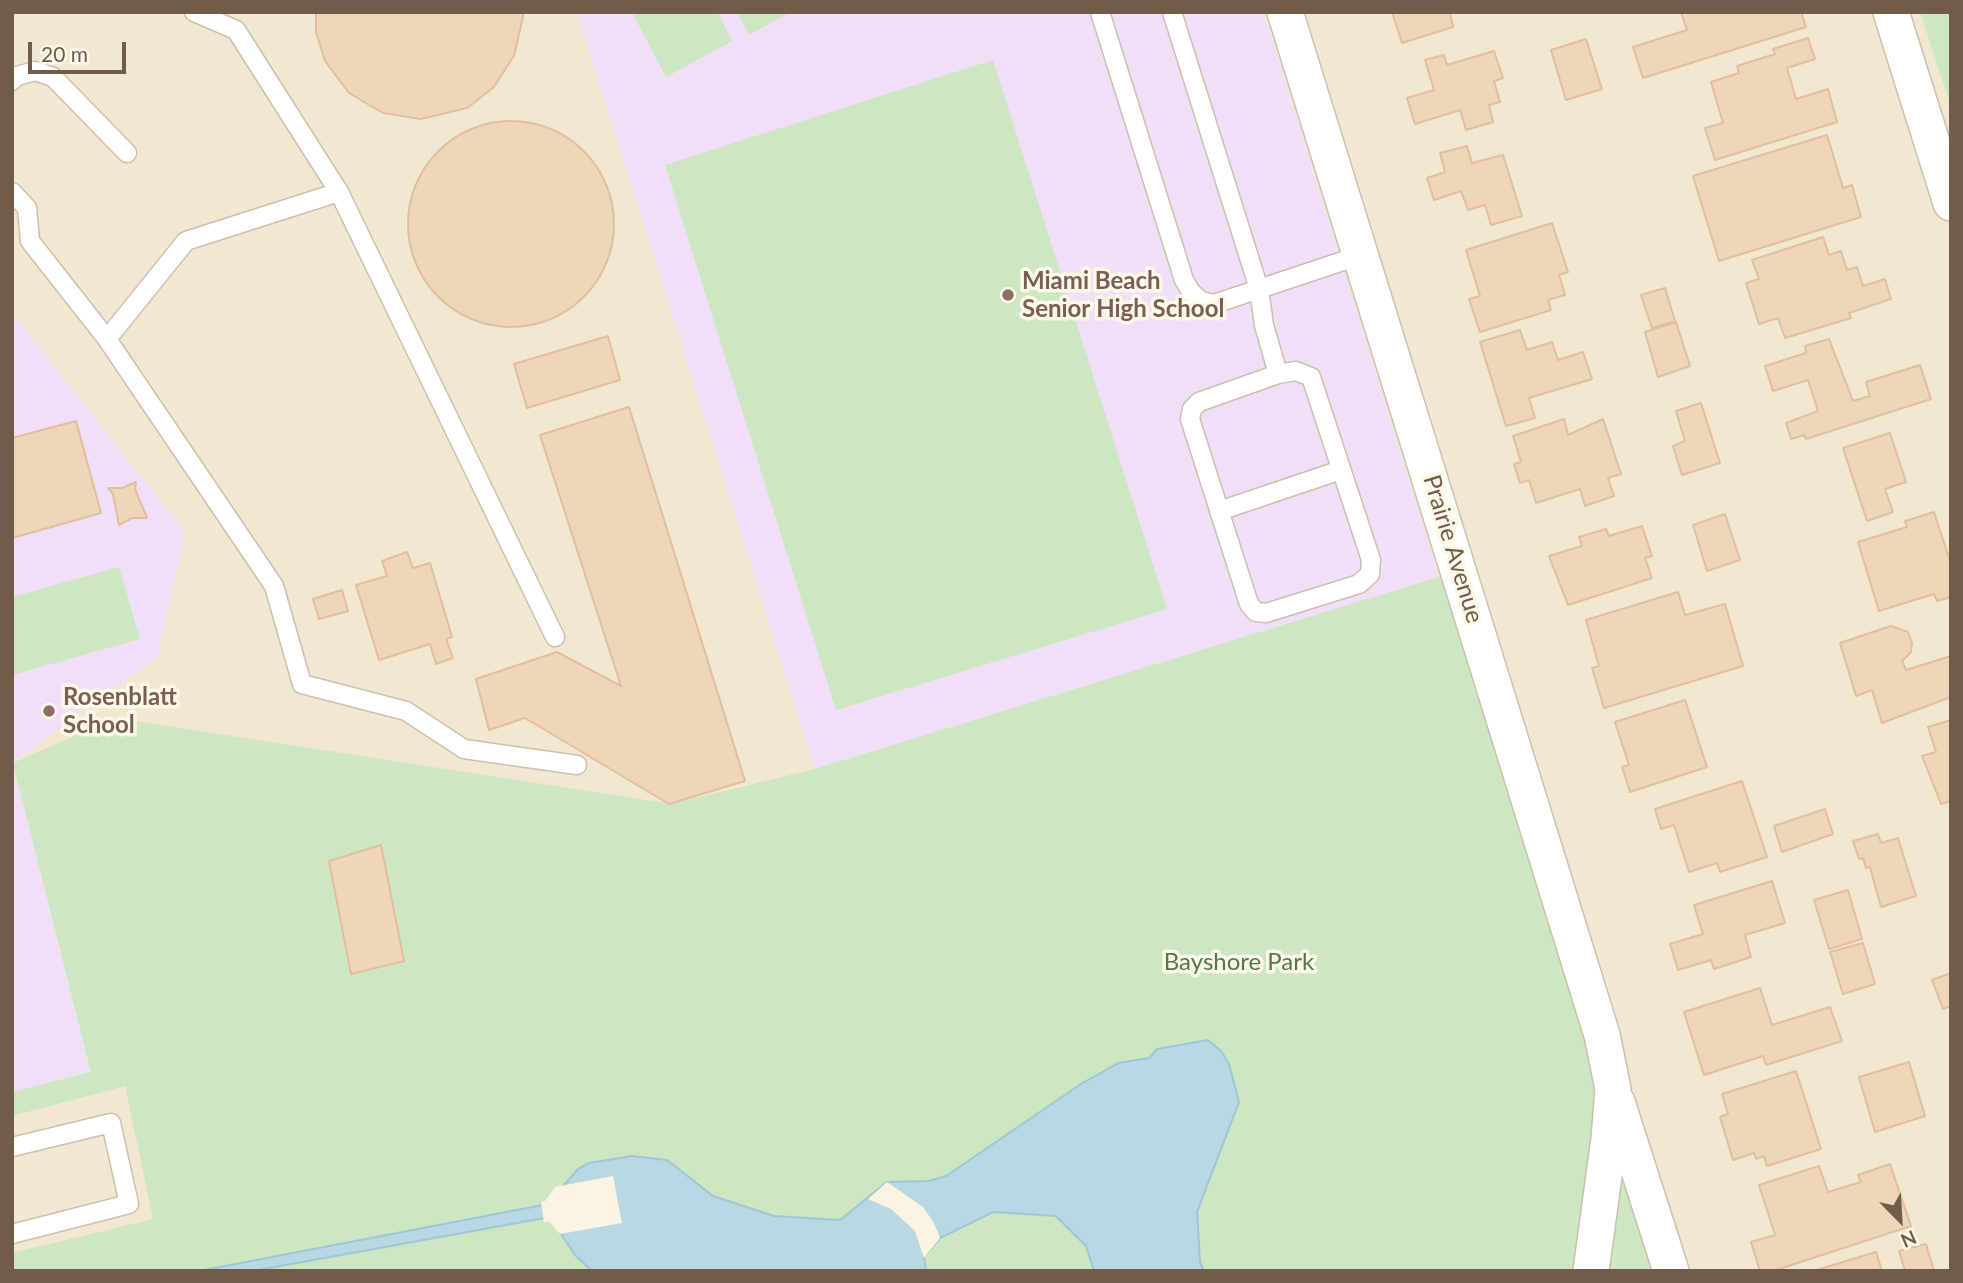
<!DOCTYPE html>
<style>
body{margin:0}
#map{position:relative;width:1963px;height:1283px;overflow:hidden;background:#fbf4e2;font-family:Lato,sans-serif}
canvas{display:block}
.frame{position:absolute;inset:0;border:14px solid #715c4a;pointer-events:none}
.north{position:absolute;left:1865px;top:1185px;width:70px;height:70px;-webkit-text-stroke:5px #fef8e8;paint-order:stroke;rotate:156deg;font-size:19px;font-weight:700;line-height:28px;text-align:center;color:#715c4a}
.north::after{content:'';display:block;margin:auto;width:24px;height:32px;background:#715c4a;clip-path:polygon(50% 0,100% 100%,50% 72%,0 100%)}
.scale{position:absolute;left:28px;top:42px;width:98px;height:32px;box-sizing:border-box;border:4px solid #715c4a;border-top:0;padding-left:9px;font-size:21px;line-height:24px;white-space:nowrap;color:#715c4a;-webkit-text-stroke:5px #fef8e8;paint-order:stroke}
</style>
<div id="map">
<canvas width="1963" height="1283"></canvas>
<div class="frame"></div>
<div class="north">N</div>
<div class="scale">20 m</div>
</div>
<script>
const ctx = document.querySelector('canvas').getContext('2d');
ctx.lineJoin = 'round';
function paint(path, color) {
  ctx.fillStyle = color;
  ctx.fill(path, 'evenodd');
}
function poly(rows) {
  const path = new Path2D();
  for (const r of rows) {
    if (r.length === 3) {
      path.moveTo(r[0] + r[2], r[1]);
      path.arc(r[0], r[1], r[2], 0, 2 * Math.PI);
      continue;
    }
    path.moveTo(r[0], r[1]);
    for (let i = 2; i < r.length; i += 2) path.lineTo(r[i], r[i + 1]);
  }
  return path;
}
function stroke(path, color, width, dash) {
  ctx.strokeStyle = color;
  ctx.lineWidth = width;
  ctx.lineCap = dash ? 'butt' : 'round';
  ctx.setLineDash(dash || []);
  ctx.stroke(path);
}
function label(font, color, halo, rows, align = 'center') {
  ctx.font = font + ' Lato,sans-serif';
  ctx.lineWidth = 7;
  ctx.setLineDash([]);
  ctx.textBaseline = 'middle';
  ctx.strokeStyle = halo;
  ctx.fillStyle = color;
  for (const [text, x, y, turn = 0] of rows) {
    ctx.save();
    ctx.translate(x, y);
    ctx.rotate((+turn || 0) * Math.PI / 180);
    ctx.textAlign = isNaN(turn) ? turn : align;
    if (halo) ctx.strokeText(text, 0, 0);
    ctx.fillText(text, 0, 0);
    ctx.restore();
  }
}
paint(poly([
 [12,12,1920,12,1951,107,1951,1271,12,1271]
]), '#f2e7d1');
paint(poly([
 [577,12,1264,12,1439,577,815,769],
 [12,312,185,532,157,658,13,763,91,1072,12,1092]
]), '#f1dff7');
paint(poly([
 [632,12,717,12,732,41,666,77],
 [737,12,791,12,749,35],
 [1920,12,1951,12,1951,107],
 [993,60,1167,609,836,710,665,165],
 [119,567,140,639,12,675,12,597],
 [1439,577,1445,581,1513,791,1594,1069,1596,1108,1575,1271,12,1271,12,1253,153,1219,125,1086,12,1116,12,1092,91,1072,13,763,115,718,672,804,815,769],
 [1627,1175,1661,1271,1605,1271,1622,1178]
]), '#cce7c1');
const water = poly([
 [1208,1040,1221,1051,1229,1064,1239,1102,1197,1212,1200,1262,1204,1271,1094,1271,1086,1246,1056,1216,993,1212,940,1238,924,1257,926,1271,592,1271,575,1255,550,1217,253,1271,199,1271,548,1204,578,1169,589,1163,632,1156,667,1160,713,1196,774,1216,840,1220,887,1182,929,1181,946,1176,1081,1084,1118,1063,1149,1058,1157,1049,1208,1040]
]);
paint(water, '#b8d8e3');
stroke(water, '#9ec6d4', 2);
paint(poly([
 [613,1176,622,1223,560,1234,549,1221,544,1222,541,1202,545,1201,555,1187],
 [887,1182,923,1207,934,1223,940,1238,924,1258,915,1231,891,1209,868,1199]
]), '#fbf4e2');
const building = poly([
 [316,12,523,12,523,17,514,56,493,88,467,108,421,119,383,113,349,93,325,61,316,32,316,12],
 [1392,12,1454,12,1450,14,1453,27,1402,43,1392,12],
 [1681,12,1801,12,1806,27,1643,78,1633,47,1687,30,1681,12],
 [1808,38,1815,59,1787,68,1796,99,1828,89,1837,122,1715,160,1705,128,1723,123,1711,82,1739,73,1737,66,1775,54,1773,49,1808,38],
 [1586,39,1602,89,1566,100,1551,50,1586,39],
 [1494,51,1503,78,1494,81,1500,102,1489,105,1493,122,1466,130,1460,110,1415,124,1407,98,1434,90,1425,60,1444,55,1447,65,1494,51],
 [511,224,103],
 [1827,135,1843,188,1852,185,1861,217,1719,261,1693,176,1827,135],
 [1467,146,1472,163,1503,155,1522,216,1491,225,1485,205,1468,210,1461,191,1434,200,1427,178,1445,172,1440,153,1467,146],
 [1552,223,1568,272,1559,275,1565,295,1548,300,1551,310,1480,332,1469,299,1480,296,1466,250,1552,223],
 [1823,237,1829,255,1841,251,1847,270,1857,267,1863,286,1885,279,1891,299,1849,313,1851,318,1785,338,1778,318,1759,324,1746,283,1759,279,1752,260,1823,237],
 [1665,288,1675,321,1652,328,1641,295,1665,288],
 [1676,322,1690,366,1658,377,1645,332,1676,322],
 [1520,330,1527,350,1552,342,1558,360,1583,352,1592,379,1529,398,1535,418,1506,426,1480,342,1520,330],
 [608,336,620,380,527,408,514,364,608,336],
 [1829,339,1853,401,1870,396,1866,382,1920,365,1931,399,1806,439,1804,435,1791,439,1786,423,1818,411,1808,380,1773,391,1765,366,1806,353,1805,346,1829,339],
 [1701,403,1720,463,1682,475,1673,446,1685,441,1676,411,1701,403],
 [629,407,745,781,669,804,525,718,489,730,476,679,557,652,621,686,540,435,629,407],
 [1564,419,1568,435,1603,419,1621,474,1608,478,1614,496,1585,506,1580,489,1536,503,1529,480,1520,483,1514,464,1521,462,1513,436,1564,419],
 [76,421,101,513,12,538,12,438,76,421],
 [1890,433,1906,482,1885,489,1893,512,1867,521,1843,448,1890,433],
 [136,482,135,489,147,518,132,518,119,525,113,494,108,488,122,488,136,482],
 [1934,512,1951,564,1951,597,1937,601,1934,594,1879,611,1858,542,1907,527,1905,521,1934,512],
 [1725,514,1740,560,1707,571,1693,525,1725,514],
 [1642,526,1652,556,1645,558,1652,578,1568,605,1549,556,1582,546,1579,537,1606,529,1609,536,1642,526],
 [407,552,413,568,430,563,452,637,446,639,453,658,436,664,430,644,379,660,356,585,387,576,382,561,407,552],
 [342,590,348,611,319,619,313,599,342,590],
 [1678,592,1685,615,1725,604,1743,666,1604,708,1592,668,1599,666,1586,620,1678,592],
 [1891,626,1908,632,1912,643,1911,652,1902,661,1906,670,1951,656,1951,697,1882,723,1872,690,1856,696,1840,643,1891,626],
 [1685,700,1707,767,1630,792,1622,767,1629,765,1615,722,1685,700],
 [1951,720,1951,801,1941,804,1922,756,1936,752,1928,727,1951,720],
 [1742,781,1767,857,1720,872,1717,863,1689,872,1674,825,1661,829,1655,809,1742,781],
 [1825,809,1833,834,1782,852,1774,826,1825,809],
 [1878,834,1881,843,1898,838,1916,896,1881,907,1870,867,1866,868,1863,858,1859,859,1853,841,1878,834],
 [381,845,404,961,351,974,329,861,381,845],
 [1772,881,1785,923,1745,935,1751,957,1714,969,1711,960,1678,970,1670,944,1703,934,1694,905,1772,881],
 [1848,890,1862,939,1829,949,1814,900,1848,890],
 [1863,943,1875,984,1843,994,1830,952,1863,943],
 [1951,973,1951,1006,1943,1009,1932,980,1951,973],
 [1760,988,1772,1025,1830,1007,1842,1041,1766,1065,1763,1056,1704,1075,1684,1012,1760,988],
 [1909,1062,1925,1116,1875,1132,1859,1077,1909,1062],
 [1796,1071,1821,1149,1767,1166,1764,1156,1756,1159,1754,1153,1733,1160,1720,1117,1728,1114,1722,1094,1796,1071],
 [1890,1164,1911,1226,1773,1271,1760,1271,1751,1242,1775,1235,1759,1185,1819,1166,1828,1192,1861,1182,1858,1175,1890,1164],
 [1926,1244,1934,1271,1905,1271,1899,1251,1926,1244],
 [1876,1252,1882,1271,1813,1271,1876,1252]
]);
paint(building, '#efd6bb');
stroke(building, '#e1be9c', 2);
const lane = poly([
 [194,12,236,30,339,192,555,637],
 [1100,12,1184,280,1191,292,1201,301,1214,304,1361,255],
 [1172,12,1259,289,1264,325,1278,374,1296,371,1311,377,1371,560,1370,574,1359,584,1266,613,1256,612,1249,604,1190,419,1192,409,1199,402,1278,374],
 [12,81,17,76,35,71,53,77,127,153],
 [12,192,27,208,30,241,107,339],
 [339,192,186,241,107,339,274,586,302,684,406,711,464,749,577,765],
 [1219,511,1341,470],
 [12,1147,111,1123,129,1204,12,1234]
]);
const street = poly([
 [1285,12,1602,1035,1613,1089,1609,1139,1591,1271],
 [1891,12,1951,203],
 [1617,1102,1671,1271]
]);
stroke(lane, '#cdbfac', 21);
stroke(street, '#cdbfac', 38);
stroke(lane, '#fff', 18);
stroke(street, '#fff', 35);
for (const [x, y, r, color] of [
 [1008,295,7,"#8d6e63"],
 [49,711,7,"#8d6e63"]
]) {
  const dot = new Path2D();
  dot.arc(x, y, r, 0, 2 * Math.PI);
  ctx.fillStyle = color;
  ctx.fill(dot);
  stroke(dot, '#fef8e8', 2.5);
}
label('bold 24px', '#785e54', '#fef8e8', [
 ["Miami Beach",1022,281],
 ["Senior High School",1022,309],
 ["Rosenblatt",63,697],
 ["School",63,725]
], 'left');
label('24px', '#715c4a', '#fef8e8', [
 ["Prairie Avenue",1453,549,73]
]);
label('24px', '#4f7c45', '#fef8e8', [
 ["Bayshore Park",1239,962]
]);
</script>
